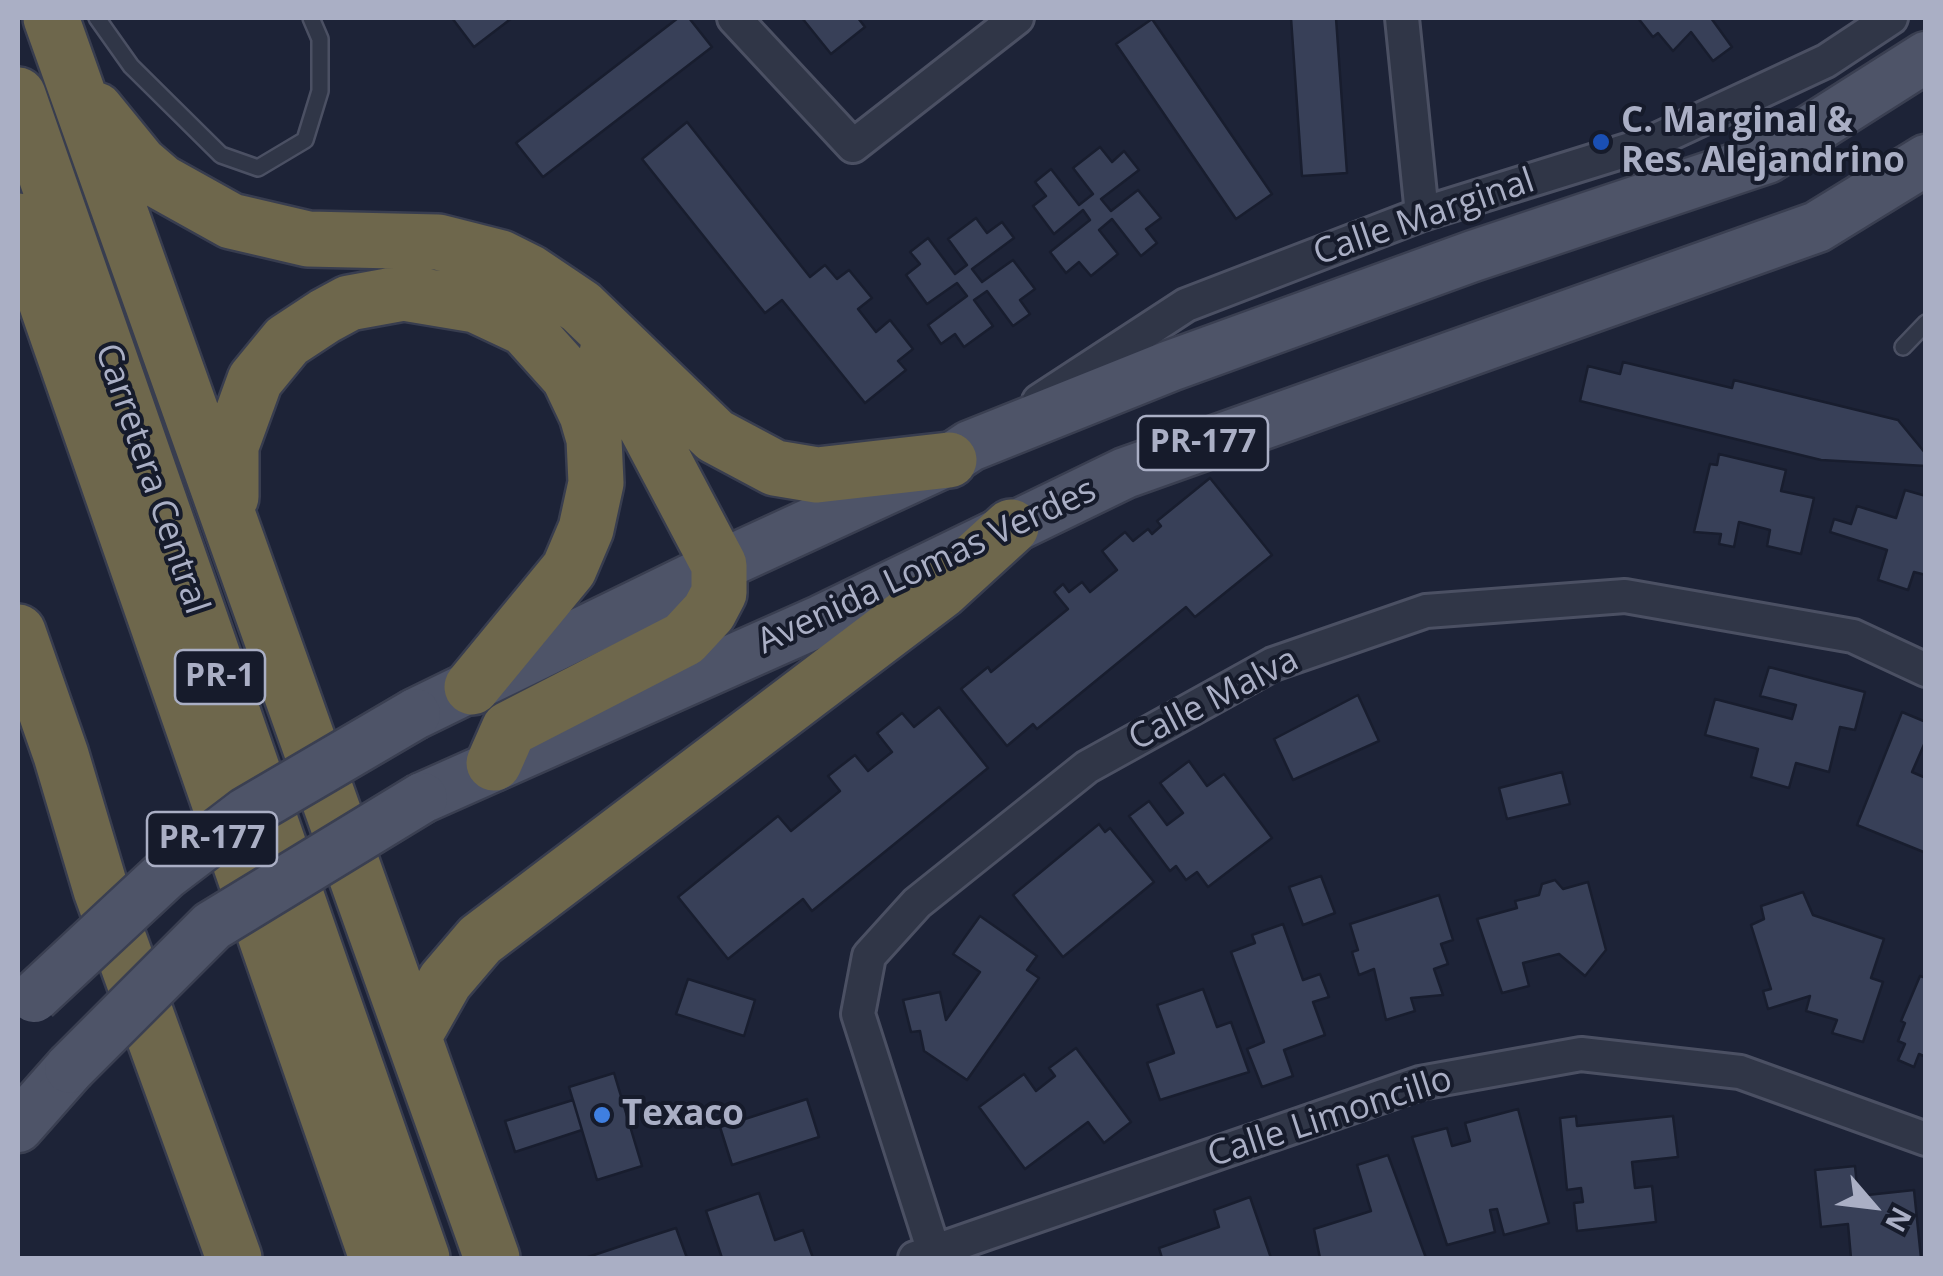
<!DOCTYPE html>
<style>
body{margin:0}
#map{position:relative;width:1943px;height:1276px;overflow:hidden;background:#1d2337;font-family:"Open Sans",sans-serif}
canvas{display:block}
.frame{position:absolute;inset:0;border:20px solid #aaafc5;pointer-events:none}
.north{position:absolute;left:1823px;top:1156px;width:100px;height:100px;-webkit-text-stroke:8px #161b2b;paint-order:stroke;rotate:118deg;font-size:28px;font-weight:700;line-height:40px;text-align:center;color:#aaafc5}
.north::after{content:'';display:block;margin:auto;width:35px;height:45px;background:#aaafc5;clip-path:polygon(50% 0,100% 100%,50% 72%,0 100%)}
</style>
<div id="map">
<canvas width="1943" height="1276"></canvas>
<div class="frame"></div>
<div class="north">N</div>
</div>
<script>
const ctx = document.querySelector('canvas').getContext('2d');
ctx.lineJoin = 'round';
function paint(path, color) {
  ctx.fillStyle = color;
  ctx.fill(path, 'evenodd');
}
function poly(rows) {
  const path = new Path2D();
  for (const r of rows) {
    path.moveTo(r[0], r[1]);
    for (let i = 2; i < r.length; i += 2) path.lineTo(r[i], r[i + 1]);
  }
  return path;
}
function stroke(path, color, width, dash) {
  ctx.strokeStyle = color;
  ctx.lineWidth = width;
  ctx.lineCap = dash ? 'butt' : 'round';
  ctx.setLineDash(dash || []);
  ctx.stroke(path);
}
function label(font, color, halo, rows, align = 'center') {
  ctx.font = font + ' "Open Sans",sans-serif';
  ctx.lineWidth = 8;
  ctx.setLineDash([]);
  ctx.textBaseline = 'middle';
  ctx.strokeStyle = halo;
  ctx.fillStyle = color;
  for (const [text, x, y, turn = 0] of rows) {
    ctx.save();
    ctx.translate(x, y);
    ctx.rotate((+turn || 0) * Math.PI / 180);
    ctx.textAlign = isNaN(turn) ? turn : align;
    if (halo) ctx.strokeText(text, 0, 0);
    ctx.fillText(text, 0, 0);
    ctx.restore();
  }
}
const building = poly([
 [452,18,512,18,474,47,452,18],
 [678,18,689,18,712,47,543,177,516,143,678,18],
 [802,18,858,18,865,27,831,54,802,18],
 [1291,18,1336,18,1347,173,1302,176,1291,18],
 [1638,18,1711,18,1732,47,1713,61,1691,32,1673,51,1658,33,1653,37,1638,18],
 [1152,19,1272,194,1236,219,1116,44,1152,19],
 [687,122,810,277,825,265,837,279,849,270,872,298,858,309,876,332,890,320,913,349,898,361,906,370,865,403,782,300,765,313,642,159,687,122],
 [1100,147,1112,162,1124,151,1139,170,1101,199,1111,211,1138,190,1161,218,1146,229,1157,243,1141,256,1112,219,1099,230,1118,254,1091,276,1079,262,1066,273,1050,252,1090,220,1083,210,1054,234,1033,206,1046,196,1035,182,1051,169,1079,205,1093,194,1073,168,1100,147],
 [976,218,987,233,1002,222,1014,238,972,269,982,282,1013,260,1035,289,1020,300,1030,314,1013,326,987,291,974,300,993,326,964,347,955,334,941,344,928,325,967,296,957,283,927,304,906,275,920,264,910,252,928,238,955,274,967,265,948,239,976,218],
 [1623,362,1732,388,1734,380,1898,420,1926,454,1926,466,1821,460,1580,401,1588,366,1620,374,1623,362],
 [1719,454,1786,470,1781,491,1814,498,1801,554,1767,546,1770,530,1739,522,1734,547,1719,544,1721,534,1694,532,1710,464,1717,465,1719,454],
 [1210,478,1272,555,1195,617,1186,607,1037,729,1033,724,1007,746,961,689,988,667,991,672,1068,609,1054,592,1063,584,1069,592,1082,582,1090,592,1117,570,1102,551,1125,532,1133,541,1148,529,1152,534,1161,526,1157,521,1210,478],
 [1905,490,1926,496,1926,575,1914,572,1908,590,1878,580,1887,550,1830,532,1834,519,1851,524,1857,506,1896,518,1905,490],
 [1769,667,1865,692,1855,730,1840,727,1829,772,1796,763,1789,788,1751,777,1758,749,1705,735,1715,699,1792,719,1796,705,1760,696,1769,667],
 [1358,695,1379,741,1293,780,1274,739,1358,695],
 [939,707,988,768,812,911,803,899,728,959,678,897,778,816,791,831,840,791,828,776,855,755,868,771,892,752,877,733,902,713,914,727,939,707],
 [1902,712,1926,722,1926,740,1912,772,1926,778,1926,853,1857,825,1902,712],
 [1189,761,1207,786,1224,774,1272,838,1208,887,1197,872,1186,880,1176,866,1170,871,1129,816,1149,801,1167,825,1183,813,1160,783,1189,761],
 [1562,772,1570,804,1507,819,1499,788,1562,772],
 [1099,824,1105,832,1110,828,1154,882,1063,957,1013,895,1099,824],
 [1321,876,1335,913,1303,925,1289,887,1321,876],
 [1555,880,1563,889,1588,882,1606,950,1585,976,1559,954,1523,963,1529,986,1502,993,1477,919,1517,908,1515,901,1539,895,1542,884,1555,880],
 [1803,892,1813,915,1884,939,1871,978,1883,982,1863,1042,1832,1033,1837,1020,1806,1011,1810,996,1768,1009,1763,991,1771,989,1751,925,1764,919,1761,906,1803,892],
 [1439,895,1453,940,1441,944,1448,964,1434,969,1443,995,1411,998,1415,1011,1386,1020,1374,969,1359,975,1352,952,1358,950,1350,924,1439,895],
 [980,916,1037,956,1027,970,1039,978,967,1080,924,1051,920,1031,911,1032,903,1000,940,992,946,1020,980,972,953,954,980,916],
 [1283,924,1303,980,1320,974,1329,997,1313,1002,1325,1035,1284,1050,1293,1076,1262,1087,1247,1049,1264,1042,1231,952,1255,943,1252,935,1283,924],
 [1920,976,1926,978,1926,1057,1919,1054,1914,1067,1898,1060,1905,1044,1898,1041,1905,1023,1901,1021,1920,976],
 [688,979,755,1000,744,1036,676,1014,688,979],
 [1203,989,1217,1027,1231,1022,1249,1072,1160,1100,1147,1063,1174,1053,1157,1005,1203,989],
 [1076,1048,1131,1122,1104,1143,1088,1122,1025,1169,979,1107,1024,1074,1036,1091,1055,1076,1049,1068,1076,1048],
 [614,1073,642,1166,597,1180,569,1087,614,1073],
 [807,1099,819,1137,732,1165,720,1127,807,1099],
 [573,1100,582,1130,515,1152,505,1121,573,1100],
 [1518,1109,1549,1223,1504,1235,1497,1209,1490,1210,1495,1232,1447,1245,1412,1137,1447,1128,1452,1146,1470,1141,1465,1123,1518,1109],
 [1576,1116,1577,1126,1673,1116,1678,1157,1632,1162,1635,1188,1652,1186,1656,1222,1577,1231,1574,1203,1583,1202,1581,1188,1567,1190,1560,1118,1576,1116],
 [1388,1155,1426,1258,1320,1258,1314,1229,1371,1211,1357,1165,1388,1155],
 [1855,1166,1858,1196,1914,1190,1921,1258,1851,1258,1848,1224,1821,1227,1815,1170,1855,1166],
 [759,1193,775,1240,803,1230,813,1258,722,1258,706,1211,759,1193],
 [1250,1197,1271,1258,1162,1258,1159,1248,1219,1227,1214,1210,1250,1197],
 [676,1228,687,1258,585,1258,645,1238,676,1228]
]);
paint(building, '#384058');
stroke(building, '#181d2e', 2.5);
const lane = poly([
 [97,18,131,66,221,155,258,168,305,140,320,91,320,39,311,18],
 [1903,347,1926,323]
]);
const street = poly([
 [734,18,853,146,1017,18],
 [1402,18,1422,214],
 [1039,401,1186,305,1422,214,1650,143,1826,61,1891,18],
 [934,1252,858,1014,869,956,917,903,1087,767,1273,664,1426,611,1625,596,1853,636,1926,670],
 [915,1258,1420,1083,1581,1054,1740,1072,1926,1139]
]);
const primary = poly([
 [415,714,706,572,949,460,970,446,1170,366,1473,256,1767,158,1926,57],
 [422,798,822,620,1125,473,1817,227,1926,160],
 [18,1127,70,1068]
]);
const highway = poly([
 [51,18,492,1258],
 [18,95,422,1258],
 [96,110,140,164,161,182,231,221,308,239,438,242,501,258,529,272,581,307,715,436,775,468,817,475,949,460],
 [18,221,377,1258],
 [231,497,231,446,255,380,287,341,325,316,349,303,404,293,476,305,525,328,569,377,587,415,594,439,596,483,586,529,569,569,472,687],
 [18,632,61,755,101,890,234,1258],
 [494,763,509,729,684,639,709,612,719,593,719,565,607,353],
 [415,1034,445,981,480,940,942,590,1011,527]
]);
stroke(lane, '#4b5063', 20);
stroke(street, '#4b5063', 38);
stroke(primary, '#3a3f51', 55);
stroke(highway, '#383d4f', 60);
stroke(lane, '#303647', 15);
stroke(street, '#303647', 32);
stroke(primary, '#4e5468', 50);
stroke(highway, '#6e674c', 55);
const primaryBridge = poly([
 [34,997,166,874,246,813,415,714],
 [70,1068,212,926,422,798]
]);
stroke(primaryBridge, '#3a3f51', 55, []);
stroke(primaryBridge, '#4e5468', 50);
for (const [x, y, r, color] of [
 [1601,142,10,"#1a4fb4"],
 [602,1115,10,"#3f7fe0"]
]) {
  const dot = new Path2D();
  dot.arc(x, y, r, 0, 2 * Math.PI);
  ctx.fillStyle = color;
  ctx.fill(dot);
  stroke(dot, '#161b2b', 4);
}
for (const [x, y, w] of [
 [1203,443,130],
 [220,677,90],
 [212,839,130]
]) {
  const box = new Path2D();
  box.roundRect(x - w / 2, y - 27, w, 54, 8);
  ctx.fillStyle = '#161b2b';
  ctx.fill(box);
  stroke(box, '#aaafc5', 2.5);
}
label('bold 32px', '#aaafc5', null, [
 ["PR-177",1203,443],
 ["PR-1",220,677],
 ["PR-177",212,839]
]);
label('bold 35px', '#aaafc5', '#161b2b', [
 ["C. Marginal &",1621,122],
 ["Res. Alejandrino",1621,162],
 ["Texaco",622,1115]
], 'left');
label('35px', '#aaafc5', '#161b2b', [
 ["Calle Marginal",1424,218,-19],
 ["Carretera Central",151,479,71],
 ["Avenida Lomas Verdes",927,567,-25],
 ["Calle Malva",1214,700,-27],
 ["Calle Limoncillo",1330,1118,-18]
]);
</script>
